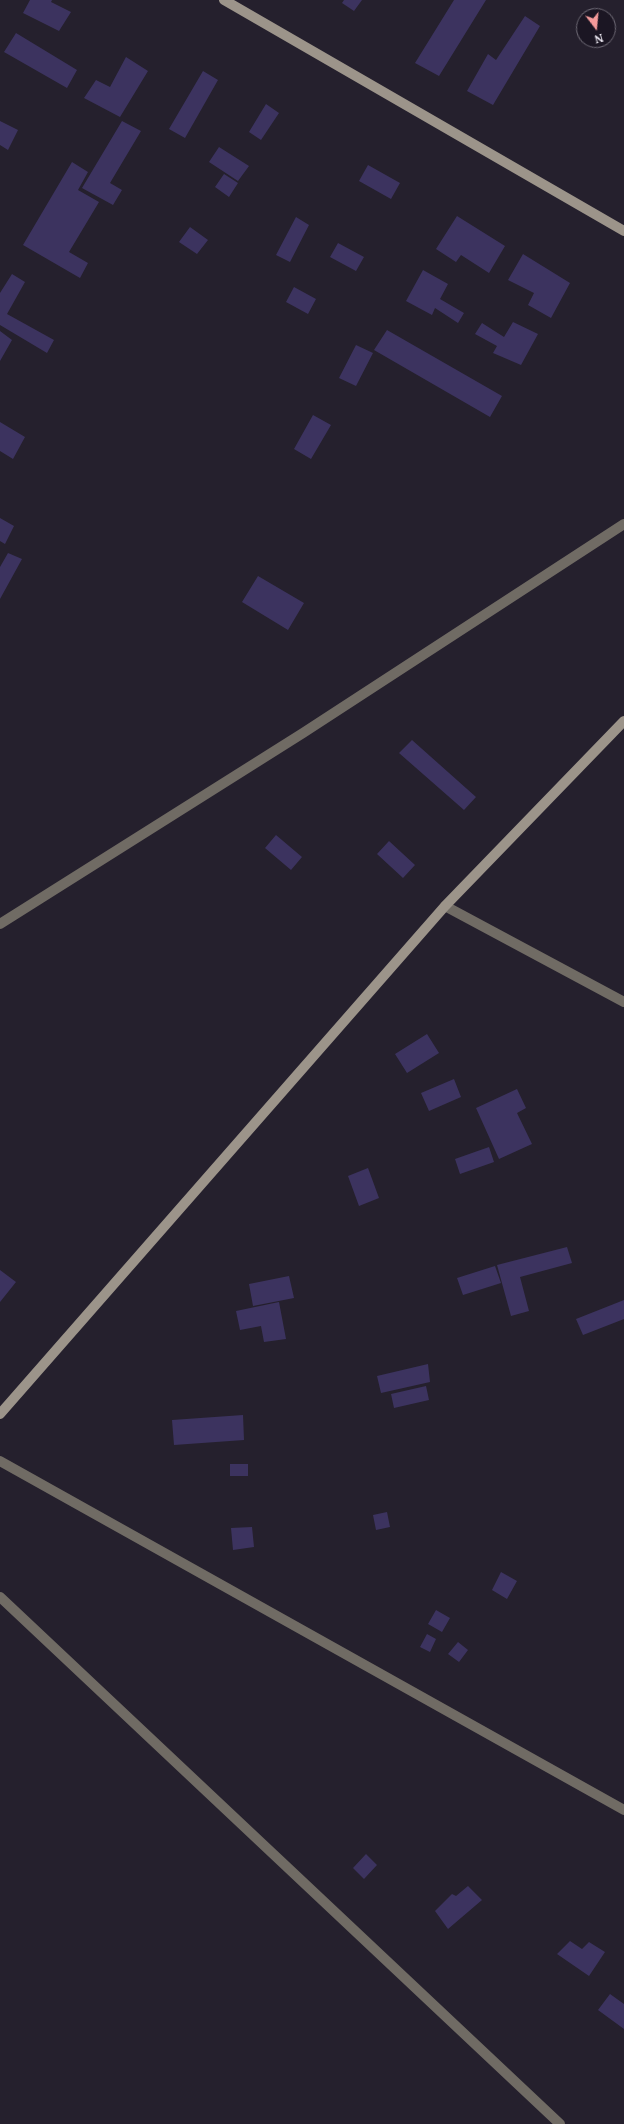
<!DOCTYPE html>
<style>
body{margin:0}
#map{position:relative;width:624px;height:2124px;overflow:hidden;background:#25202d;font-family:"Noto Serif",serif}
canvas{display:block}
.north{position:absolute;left:576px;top:8px;width:40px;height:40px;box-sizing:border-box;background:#1b1623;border:1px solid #706c77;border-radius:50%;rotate:164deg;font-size:11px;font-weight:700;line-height:16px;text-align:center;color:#f0edf6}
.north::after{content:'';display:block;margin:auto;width:14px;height:18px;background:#f59b9b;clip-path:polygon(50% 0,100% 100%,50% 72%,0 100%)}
</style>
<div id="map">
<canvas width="624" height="2124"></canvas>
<div class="north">N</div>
</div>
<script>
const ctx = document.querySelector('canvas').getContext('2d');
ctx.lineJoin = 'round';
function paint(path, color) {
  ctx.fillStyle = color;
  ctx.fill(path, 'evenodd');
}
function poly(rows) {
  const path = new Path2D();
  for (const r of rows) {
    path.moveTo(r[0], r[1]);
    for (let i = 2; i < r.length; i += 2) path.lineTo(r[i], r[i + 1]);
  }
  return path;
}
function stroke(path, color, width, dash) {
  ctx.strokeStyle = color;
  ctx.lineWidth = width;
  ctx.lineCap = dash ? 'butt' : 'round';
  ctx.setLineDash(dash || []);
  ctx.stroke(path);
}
paint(poly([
 [30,0,52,0,51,2,71,12,59,31,23,13],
 [344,0,362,0,354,11,342,3],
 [454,0,486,0,439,76,415,63],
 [525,16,540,26,493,105,467,91,488,54,496,60],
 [16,33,77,70,67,88,4,52],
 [126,57,148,71,120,117,84,98,96,80,110,87],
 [203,71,218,80,185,138,169,129],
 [266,104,279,113,261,140,249,132],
 [0,121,18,130,8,150,0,145],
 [122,121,141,131,110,183,122,190,113,205,82,188],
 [219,147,249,166,238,181,209,162],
 [72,162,88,172,78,190,99,202,69,252,88,263,80,278,23,245],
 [368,165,400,183,391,199,359,181],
 [224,174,238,183,229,197,215,187],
 [457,216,505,246,489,273,461,255,456,262,436,249],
 [296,217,309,225,290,262,276,255],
 [190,227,208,240,197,254,179,242],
 [338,243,364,257,356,271,330,257],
 [523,254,570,283,551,318,528,305,534,293,508,280],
 [423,270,448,284,440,299,464,313,458,323,435,308,432,315,406,301],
 [12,274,25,282,7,314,54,340,47,353,0,325,0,293],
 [294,287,316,299,308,314,286,302],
 [513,322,538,334,521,365,493,353,497,346,475,334,482,323,504,337],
 [387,330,502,396,490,417,374,350],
 [0,331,12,340,0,361],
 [356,345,373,353,356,386,339,378],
 [313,415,331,425,311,459,294,449],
 [0,422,25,437,13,459,0,451],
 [0,518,14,526,5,544,0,541],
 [8,553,22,559,0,599,0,567],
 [258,576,304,603,288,630,242,602],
 [412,740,476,797,464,810,399,753],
 [276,835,302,857,291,870,265,848],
 [389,841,415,865,403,878,377,854],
 [427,1034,439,1053,407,1073,395,1054],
 [454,1079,461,1097,429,1111,421,1093],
 [517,1089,526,1108,517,1113,532,1144,499,1159,476,1108],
 [489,1147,494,1162,460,1174,455,1159],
 [368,1168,379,1198,359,1206,348,1176],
 [567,1247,572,1263,520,1277,529,1311,511,1316,497,1265],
 [495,1266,501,1283,463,1295,457,1278],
 [0,1270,16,1282,0,1302],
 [289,1276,294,1298,253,1306,249,1284],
 [624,1300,624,1319,583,1335,576,1319],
 [279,1302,286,1339,264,1342,261,1326,240,1330,236,1311],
 [428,1364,430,1382,381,1393,377,1376],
 [426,1386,429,1400,394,1408,391,1394],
 [243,1415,244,1440,174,1445,172,1420],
 [230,1464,248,1464,248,1476,230,1476],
 [387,1512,390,1527,376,1530,373,1515],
 [252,1527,254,1547,233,1550,231,1528],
 [501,1572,517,1581,507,1599,492,1590],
 [436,1610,450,1618,442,1632,428,1624],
 [427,1634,436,1639,430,1652,420,1647],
 [458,1642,468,1650,459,1662,448,1654],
 [366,1854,377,1865,364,1879,353,1868],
 [468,1886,482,1900,448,1929,435,1911,452,1894,456,1896],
 [570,1941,582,1949,589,1942,605,1952,589,1976,557,1954],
 [610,1994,624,2004,624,2029,598,2010]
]), '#3c335f');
stroke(poly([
 [445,906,624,1002],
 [0,924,303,733,624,524],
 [0,1461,624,1810],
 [0,1597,560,2124]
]), '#706b64', 10);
stroke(poly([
 [224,0,624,231],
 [0,1414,445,906,624,721]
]), '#9c948a', 10);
</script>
